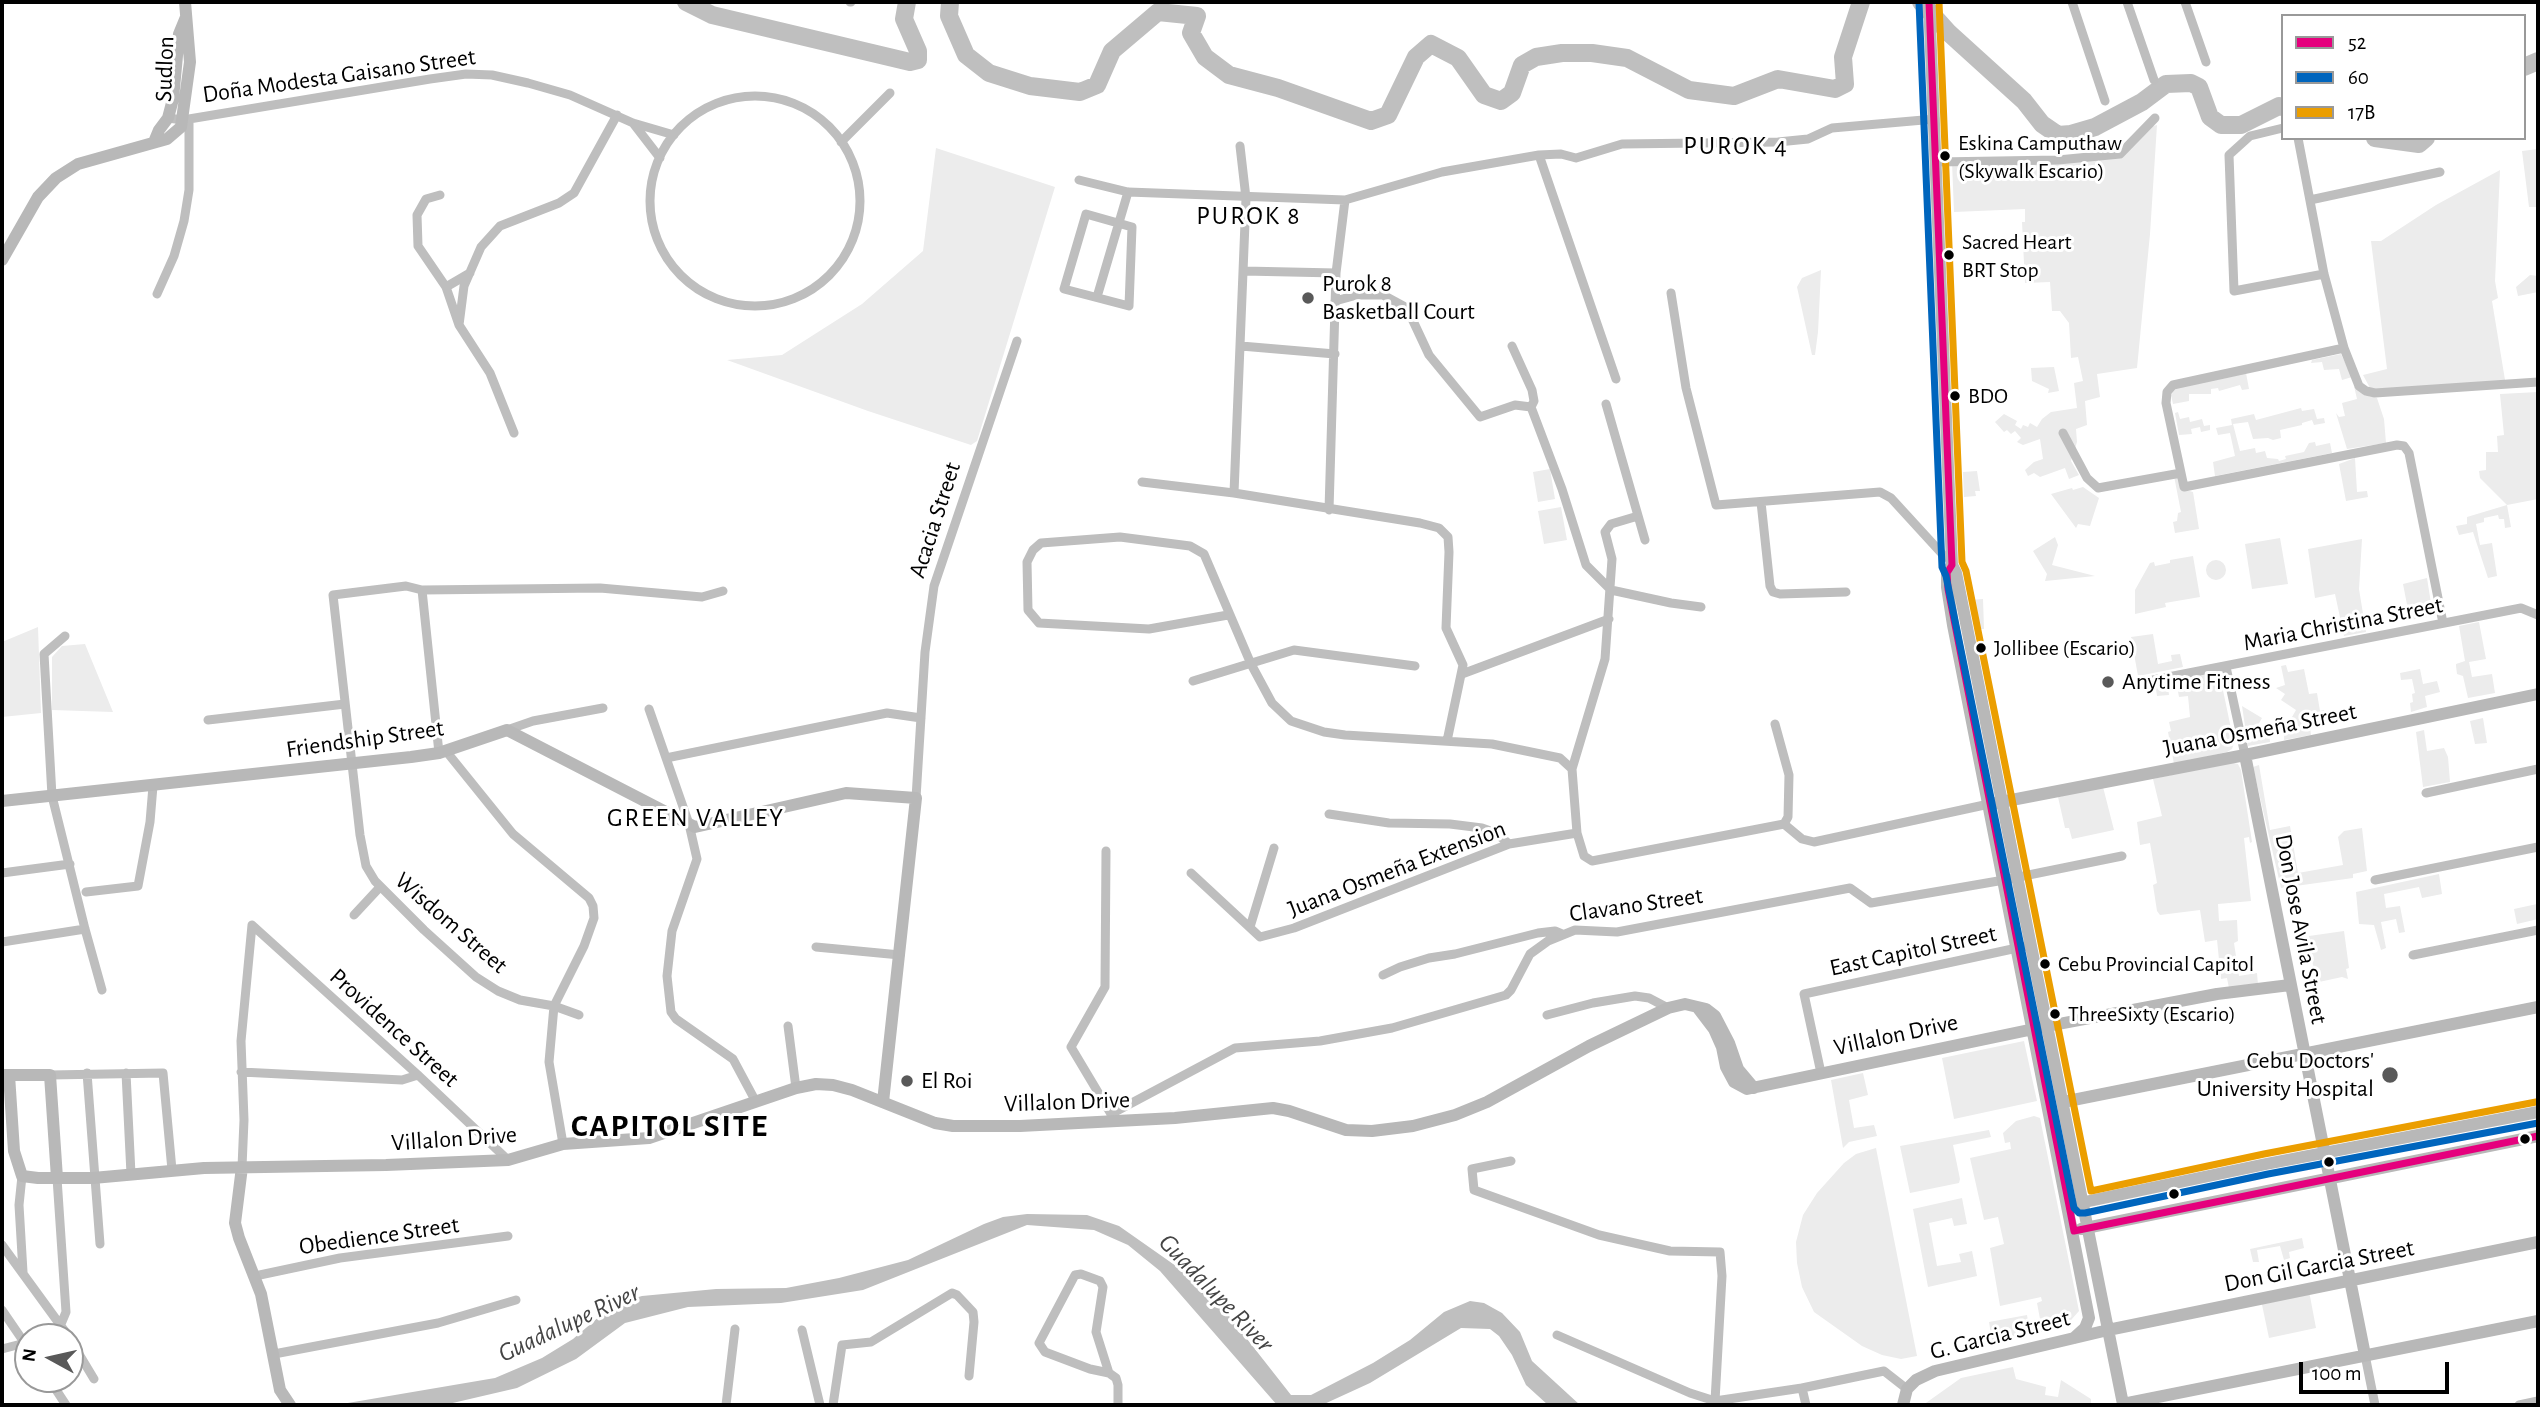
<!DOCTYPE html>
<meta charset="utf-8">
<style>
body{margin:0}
#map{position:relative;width:2540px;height:1407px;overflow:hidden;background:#fff;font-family:"Alegreya Sans",sans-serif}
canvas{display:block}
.frame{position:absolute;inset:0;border:4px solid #000;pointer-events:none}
.legend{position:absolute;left:2281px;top:14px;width:245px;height:126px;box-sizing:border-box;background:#fff;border:2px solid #999;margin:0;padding:9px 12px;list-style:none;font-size:21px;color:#000}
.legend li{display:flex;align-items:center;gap:14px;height:35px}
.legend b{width:35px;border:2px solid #999}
.north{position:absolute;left:14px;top:1323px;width:70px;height:70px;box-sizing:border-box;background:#fff;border:2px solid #999;border-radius:50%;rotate:278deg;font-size:19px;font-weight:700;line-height:28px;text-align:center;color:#000}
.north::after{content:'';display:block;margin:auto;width:24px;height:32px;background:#595959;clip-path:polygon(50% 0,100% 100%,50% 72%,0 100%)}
.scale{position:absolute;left:2299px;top:1362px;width:150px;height:32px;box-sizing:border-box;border:4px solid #000;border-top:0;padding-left:9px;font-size:21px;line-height:24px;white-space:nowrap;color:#000;-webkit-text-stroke:5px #fff;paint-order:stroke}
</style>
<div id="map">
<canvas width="2540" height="1407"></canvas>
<div class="frame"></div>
<ul class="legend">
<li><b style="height:9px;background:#e5007d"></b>52</li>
<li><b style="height:9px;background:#0065bd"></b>60</li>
<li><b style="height:9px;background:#eb9e00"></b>17B</li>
</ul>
<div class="north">N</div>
<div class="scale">100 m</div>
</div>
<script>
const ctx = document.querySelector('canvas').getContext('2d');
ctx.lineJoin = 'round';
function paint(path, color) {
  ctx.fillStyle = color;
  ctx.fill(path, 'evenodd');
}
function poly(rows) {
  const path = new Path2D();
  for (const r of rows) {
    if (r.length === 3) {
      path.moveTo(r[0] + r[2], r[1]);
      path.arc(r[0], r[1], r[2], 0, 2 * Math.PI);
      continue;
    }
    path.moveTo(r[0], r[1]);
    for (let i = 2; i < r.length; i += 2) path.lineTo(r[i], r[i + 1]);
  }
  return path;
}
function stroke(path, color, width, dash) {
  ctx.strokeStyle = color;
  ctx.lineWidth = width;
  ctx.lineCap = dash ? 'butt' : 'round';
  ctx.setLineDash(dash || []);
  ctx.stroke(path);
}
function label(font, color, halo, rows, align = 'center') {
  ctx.font = font + ' "Alegreya Sans",sans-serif';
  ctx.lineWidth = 6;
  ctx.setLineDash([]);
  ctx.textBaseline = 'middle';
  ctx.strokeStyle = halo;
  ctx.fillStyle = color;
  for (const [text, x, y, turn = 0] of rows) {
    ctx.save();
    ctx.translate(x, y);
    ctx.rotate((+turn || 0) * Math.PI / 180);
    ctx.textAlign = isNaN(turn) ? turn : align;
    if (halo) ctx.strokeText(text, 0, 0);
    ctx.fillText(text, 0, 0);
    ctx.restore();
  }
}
paint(poly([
 [2157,125,2150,234,2137,368,2097,374,2100,397,2085,401,2087,425,2076,429,2077,442,2071,461,2079,475,2069,479,2065,468,2040,477,2034,473,2028,476,2025,470,2034,462,2043,459,2040,439,2023,445,2017,442,2021,438,2015,431,2011,434,2007,430,2004,432,1995,422,2004,414,2017,421,2015,425,2021,429,2023,425,2028,427,2030,423,2037,427,2042,419,2051,412,2077,408,2074,383,2083,381,2078,357,2071,358,2069,323,2060,311,2052,311,2050,282,2025,283,2022,222,2025,222,2025,209,1954,212,1952,162,2124,154,2147,128],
 [936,148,1055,187,977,441,971,445,868,411,727,360,782,355,862,304,923,251],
 [2538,149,2538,207,2529,207,2522,151],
 [2500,170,2495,281,2498,298,2492,301,2506,386,2383,393,2370,388,2363,375,2387,369,2371,241,2381,241,2436,205],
 [1821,270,1818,332,1815,355,1812,355,1797,287,1802,278],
 [2530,275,2538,276,2538,292,2518,296,2516,287],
 [2341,354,2352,377,2342,380,2339,369,2324,370,2322,362,2311,363,2312,360],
 [2054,367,2059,391,2048,393,2049,389,2032,381,2031,368],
 [2246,373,2249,389,2242,390,2240,385,2219,391,2218,388,2211,389,2211,394,2189,394,2189,401,2173,404,2171,395,2177,387],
 [2354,386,2364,395,2377,398,2384,419,2386,443,2347,449,2336,413,2339,417,2345,416,2342,403,2357,399],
 [2538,392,2538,499,2507,505,2511,527,2505,528,2504,519,2499,519,2498,515,2484,518,2484,522,2476,524,2480,545,2492,543,2497,576,2488,578,2473,532,2459,535,2456,526,2467,524,2467,517,2507,505,2480,478,2479,471,2486,470,2486,452,2498,452,2497,436,2504,435,2500,394],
 [2301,408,2302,411,2314,409,2317,419,2324,418,2325,423,2314,425,2312,420,2302,423,2302,425,2280,430,2281,438,2273,440,2268,438,2253,439,2248,422,2233,424,2240,451,2255,448,2256,453,2265,451,2267,458,2278,459,2279,461,2286,459,2285,456,2304,452,2309,443,2315,442,2316,446,2330,443,2332,453,2215,476,2213,462,2235,456,2230,433,2218,435,2216,428,2232,425,2231,419,2254,414,2256,420],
 [2178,412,2180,419,2189,417,2190,422,2202,419,2204,426,2210,425,2210,430,2201,432,2200,427,2191,429,2192,434,2179,435,2175,413],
 [2355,458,2357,492,2367,491,2368,497,2346,501,2339,464],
 [1550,469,1555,499,1538,502,1533,472],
 [1977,471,1980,491,1975,491,1976,496,1964,497,1963,472],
 [2174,476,2178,477,2186,490,2193,492,2199,529,2175,533,2173,522,2177,521,2178,513,2181,512],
 [2083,487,2099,498,2090,526,2078,524,2076,528,2051,494,2072,488,2073,490],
 [1561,507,1567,540,1544,544,1538,511],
 [2055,537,2058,545,2052,565,2095,576,2045,581,2047,574,2033,551],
 [2280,538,2288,584,2252,589,2245,544],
 [2362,539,2359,589,2366,632,2344,636,2335,594,2315,598,2308,549],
 [2193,556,2200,597,2165,603,2166,607,2135,614,2135,590,2150,563,2154,562,2155,566,2170,563,2170,560],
 [2216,570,10],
 [2427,578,2433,616,2410,620,2403,584],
 [1983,599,1984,629,1975,629,1969,600],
 [2479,622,2486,659,2469,662,2472,677,2492,674,2495,693,2468,698,2463,676,2457,674,2456,666,2456,664,2465,661,2459,626],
 [38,627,41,713,2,717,2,642],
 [2153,634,2158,664,2172,661,2171,655,2180,654,2183,667,2138,676,2131,637],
 [85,644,113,712,52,710,52,657,62,646],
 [2286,665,2288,672,2304,669,2309,694,2317,693,2320,711,2324,710,2325,716,2309,719,2311,735,2284,740,2284,731,2296,710,2281,700,2285,694,2276,688,2285,685,2281,666],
 [2420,669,2423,684,2437,681,2440,692,2425,696,2427,707,2411,712,2410,703,2413,702,2412,694,2415,693,2412,679,2401,680,2400,673],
 [2219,671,2234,743,2232,749,2227,752,2174,764,2168,732,2171,731,2169,722,2190,717,2188,696,2179,697,2177,686,2168,687,2169,695,2157,696,2155,683],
 [2242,706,2262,718,2258,725,2269,731,2270,742,2248,746],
 [2483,718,2487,743,2475,744,2470,721],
 [2424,730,2427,751,2444,748,2448,757,2450,782,2423,787,2416,732],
 [2230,762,2238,764,2241,770,2252,842,2250,843,2249,837,2244,838,2251,901,2218,904,2219,921,2237,920,2238,941,2234,943,2239,976,2257,973,2258,985,2229,988,2227,978,2221,979,2217,940,2205,942,2200,910,2160,915,2157,911,2153,885,2157,883,2150,843,2140,845,2137,822,2162,816,2153,779],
 [2259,765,2270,830,2290,826,2298,873,2343,865,2338,837,2344,831,2362,828,2367,871,2353,874,2353,878,2281,888,2253,767],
 [2103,787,2114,830,2072,839,2069,828,2065,828,2058,797],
 [2439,874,2442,894,2422,898,2419,887,2384,894,2386,908,2400,906,2405,932,2399,933,2396,919,2381,922,2386,948,2381,950,2374,925,2359,924,2356,892],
 [2537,904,2538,919,2517,924,2514,909],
 [2344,931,2349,968,2346,969,2348,979,2342,977,2319,982,2318,979,2315,980,2309,936],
 [2024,1041,2037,1101,1954,1119,1942,1058],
 [1863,1073,1868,1095,1849,1100,1854,1128,1874,1125,1877,1136,1849,1142,1843,1148,1831,1080],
 [2034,1116,2040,1118,2079,1311,2064,1328,1992,1341,1989,1322,2027,1315,2028,1321,2040,1319,2037,1303,2042,1301,2041,1297,2000,1306,1990,1248,2004,1244,1998,1217,1984,1220,1970,1158,2011,1149,2010,1142,2005,1143,2003,1133,2016,1121],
 [1989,1130,1991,1137,1953,1145,1960,1179,1959,1183,1910,1193,1900,1146],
 [1876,1148,1917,1356,1901,1359,1882,1355,1862,1346,1814,1312,1802,1287,1797,1263,1796,1242,1803,1215,1817,1193,1844,1163,1856,1154],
 [1962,1198,1967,1224,1954,1226,1952,1218,1929,1223,1937,1266,1961,1262,1959,1254,1972,1251,1977,1276,1928,1287,1913,1209],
 [2302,1238,2304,1248,2289,1252,2290,1258,2284,1260,2280,1246,2257,1250,2259,1262,2253,1262,2250,1249],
 [2309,1291,2316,1328,2269,1338,2261,1300],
 [2013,1367,2016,1379,2046,1387,2045,1395,2058,1397,2061,1380,2091,1399,2091,1405,1923,1405,1961,1378]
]), '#ececec');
paint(poly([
 [1027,1214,1087,1215,1119,1226,1176,1266,1229,1316,1291,1395,1311,1395,1373,1363,1410,1340,1444,1312,1470,1301,1484,1303,1502,1313,1520,1332,1532,1361,1580,1405,1548,1405,1526,1385,1512,1355,1499,1336,1490,1329,1461,1328,1370,1383,1322,1405,1277,1405,1160,1271,1128,1245,1094,1230,1027,1225,863,1290,781,1303,688,1307,625,1323,576,1359,517,1388,444,1405,336,1405,495,1378,542,1358,573,1339,614,1304,642,1296,716,1289,786,1288,839,1278,908,1260,984,1224,1003,1217]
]), '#bfbfbf');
stroke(poly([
 [686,2,712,15,910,62,918,60,918,51,904,19,907,2],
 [950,2,949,16,966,55,989,73,1030,86,1080,92,1097,85,1112,51,1158,12,1197,16,1191,33,1205,57,1229,75,1278,88,1371,121,1388,115,1416,57,1431,44,1458,58,1484,95,1501,101,1512,93,1522,65,1536,57,1562,53,1592,53,1627,58,1689,90,1734,96,1778,79,1835,89,1845,84,1843,57,1861,2],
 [1921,2,1949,33,2024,101,2042,124,2058,135,2071,134,2095,127,2142,102,2166,84,2191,83,2199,87,2210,117,2221,125,2241,125,2279,106,2283,107],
 [2524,67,2538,61],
 [2375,138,2419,144,2426,138]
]), '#bfbfbf', 18);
stroke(poly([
 [850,2,851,2],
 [2072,2,2105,101],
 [2127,2,2154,80],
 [2185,2,2206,62],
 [755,201,105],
 [168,118,183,120,430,79,466,74,492,75,528,83,570,95,633,123,674,135],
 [633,123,660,158],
 [2283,128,2250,136,2229,155,2234,291,2324,274],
 [2298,138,2324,274,2344,348,2359,386,2366,391,2375,393,2538,382],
 [841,142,890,93],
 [1539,155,1616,379],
 [1937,162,2058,160,2120,154,2155,118],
 [1079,180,1128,192,1345,200,1442,172,1539,155,1561,154,1576,158,1622,144,1778,142,1808,139,1832,128,1935,119],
 [440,195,426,199,417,215,418,246,446,287,459,325,490,373,514,433],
 [2310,200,2440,172],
 [1086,214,1132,227,1129,306,1064,289,1086,214],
 [1244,271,1336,273],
 [446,287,470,273],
 [1671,293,1686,388,1716,505,1880,492,1891,498,1945,557,1952,559],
 [157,294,174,256,184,221,189,190,189,119],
 [1097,297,1128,192],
 [1335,301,1357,295,1383,295,1407,308,1429,355,1480,417,1515,405,1531,407],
 [459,325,464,286,481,247,500,226,559,203,574,193,617,115],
 [1241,346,1335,354],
 [1512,346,1532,390,1534,401,1531,407,1562,489,1586,565,1611,590,1671,603,1701,607],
 [2344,348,2173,385,2167,392,2166,403,2184,487,2397,445,2404,446,2409,453,2443,623],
 [1606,404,1645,540],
 [2063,433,2087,478,2098,488,2181,473],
 [1142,482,1234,493,1420,523,1439,528,1448,537,1449,552,1446,628,1463,665,1447,741],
 [1234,493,1246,198,1240,146],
 [1761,502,1770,586,1773,592,1780,594,1846,592],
 [1329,510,1336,273,1345,200],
 [1638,516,1611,524,1605,532,1612,559,1605,659,1572,769,1577,833,1584,856,1592,861,1784,824],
 [422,590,439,753],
 [1228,615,1149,629,1039,623,1028,610,1027,562,1033,550,1041,543,1120,537,1190,546,1204,554,1251,664,1272,703,1291,721,1324,732,1345,735,1492,744,1560,758,1572,769],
 [65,636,44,654,52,796,85,929,102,990],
 [2226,667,2245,755],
 [1462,674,1609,619],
 [2153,680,2521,608,2538,615],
 [1193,681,1294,650,1415,666],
 [649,709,689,824,697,859,672,931,667,976,671,1012,676,1019,733,1059,756,1102],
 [208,720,345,704],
 [1775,724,1789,775,1788,817,1784,824],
 [507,730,533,721,603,708],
 [446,751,513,834,589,898,593,906,594,918,584,946,554,1006,549,1062,563,1144],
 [666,758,887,713,921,718],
 [2426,793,2538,769],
 [916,798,925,652,934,586,1017,341],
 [1329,814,1389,823,1450,824,1482,828,1496,833,1509,844],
 [1784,824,1802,839,1814,842,1989,804],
 [1106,851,1105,987,1071,1047,1111,1114,1111,1120],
 [2,873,70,864],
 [1191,873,1260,937,1294,928,1509,844,1577,833],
 [2375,880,2538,847],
 [86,892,138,886,150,822,153,786],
 [354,915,380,887],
 [252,925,418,1075,508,1160],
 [1250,927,1274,848],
 [2,942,85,929],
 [816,947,900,955],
 [2413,955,2538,930],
 [1383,975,1400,967,1429,958,1455,954,1538,933,1555,931,1562,934],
 [579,1015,554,1006,520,1000,498,991,476,977,424,930,375,881,366,866,360,835,333,595,406,586,422,590,600,588,702,597,723,591],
 [1547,1015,1593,1003,1635,996,1649,998,1668,1008],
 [788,1026,796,1088],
 [241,1072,402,1080,418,1075],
 [87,1073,100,1244],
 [126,1073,131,1174],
 [1821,1073,1804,994,2031,945],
 [50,1075,163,1073,172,1170],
 [1111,1114,1235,1048,1320,1041,1392,1028,1506,995,1511,990,1530,954,1548,941,1575,930,1617,932,1850,888,1871,903,2004,880,2122,856],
 [1511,1161,1472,1169,1474,1190,1599,1235,1670,1251,1720,1252,1722,1276,1715,1401],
 [242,1167,244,1120,241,1041,252,925],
 [22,1176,19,1205,23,1272],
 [57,1178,66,1312,61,1324],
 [2,1245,69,1337],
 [255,1276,340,1258,508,1236],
 [2,1310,28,1348],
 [802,1330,820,1405],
 [1557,1335,1690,1393,1715,1401,1802,1388,1884,1371,1907,1389],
 [70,1339,94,1379],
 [2,1349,25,1343],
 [274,1354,438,1323,516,1300],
 [2365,1355,2375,1405],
 [1109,1373,1090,1369,1045,1352,1039,1343,1075,1275,1081,1274,1100,1281,1103,1287,1096,1332,1109,1373,1116,1378,1118,1385,1118,1405],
 [49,1379,66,1405],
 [1802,1388,1806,1405],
 [726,1405,735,1329],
 [833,1405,842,1345,871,1342,952,1293,957,1295,973,1312,974,1322,969,1376],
 [2519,1405,2538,1401]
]), '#bebebe', 9);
stroke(poly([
 [1929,2,1952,565,1956,573,2123,1404,2538,1321],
 [154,142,159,130,168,118,173,99,179,34,186,17],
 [2,260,38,197,56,178,78,164,167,139,181,127,190,62,185,2],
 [1952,565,1947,573,1947,587,1953,625,2089,1318,2085,1328,2074,1338],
 [2245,755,2365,1355],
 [2,801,411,757,439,753,507,730,695,827,846,793,916,798,883,1102],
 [1996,803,2245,755,2538,694],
 [1698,1008,1714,1029,1722,1047,1726,1067,1734,1082,1747,1089,2048,1026,2217,994,2290,985],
 [3,1075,50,1075,57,1178],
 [9,1075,14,1151,22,1176,38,1178,93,1178,204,1168,386,1165,508,1160,563,1144,649,1138,796,1088,816,1084,833,1085,852,1090,935,1123,953,1126,1020,1126,1175,1118,1273,1108,1289,1111,1346,1130,1372,1131,1413,1126,1455,1115,1487,1102,1589,1046,1668,1008,1685,1004,1706,1009,1715,1016,1729,1043,1738,1069,1754,1088],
 [2063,1102,2538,1007],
 [242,1167,235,1223,239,1238,261,1294,280,1390,290,1405],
 [2075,1204,2266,1164,2538,1112],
 [2081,1229,2538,1136],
 [1903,1405,1907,1389,1916,1380,1935,1371,2108,1330,2538,1242]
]), '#b8b8b8', 12);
stroke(poly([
 [1929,2,1952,565,1947,573,1948,589,2074,1231,2538,1136]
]), '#e5007d', 7);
stroke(poly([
 [1919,2,1942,567,1946,576,2074,1208,2079,1213,2085,1213,2268,1174,2538,1123]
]), '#0065bd', 7);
stroke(poly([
 [1939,2,1962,562,1966,571,2091,1191,2264,1154,2536,1102]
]), '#eb9e00', 7);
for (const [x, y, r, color] of [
 [1945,156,6,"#000"],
 [1949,255,6,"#000"],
 [1308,298,7,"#595959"],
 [1955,396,6,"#000"],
 [1981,648,6,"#000"],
 [2108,682,7,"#595959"],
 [2045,964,6,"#000"],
 [2055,1014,6,"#000"],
 [2390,1075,9,"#595959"],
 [907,1081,7,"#595959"],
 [2525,1139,6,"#000"],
 [2329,1162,6,"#000"],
 [2174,1194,6,"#000"]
]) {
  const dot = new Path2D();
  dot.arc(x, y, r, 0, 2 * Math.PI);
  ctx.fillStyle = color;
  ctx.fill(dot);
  stroke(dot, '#fff', 2.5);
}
label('22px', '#000', '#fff', [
 ["Eskina Camputhaw",1958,143],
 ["(Skywalk Escario)",1958,171],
 ["Sacred Heart",1962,242],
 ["BRT Stop",1962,270],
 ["BDO",1968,396],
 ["Jollibee (Escario)",1994,648],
 ["Cebu Provincial Capitol",2058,964],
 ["ThreeSixty (Escario)",2068,1014]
], 'left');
label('24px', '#000', '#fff', [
 ["Sudlon",165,69,-88],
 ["Doña Modesta Gaisano Street",339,76,-8],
 ["Acacia Street",935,520,-72],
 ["Maria Christina Street",2343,624,-11],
 ["Juana Osmeña Street",2260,730,-11],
 ["Friendship Street",365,739,-8],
 ["Juana Osmeña Extension",1397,869,-21],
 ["Clavano Street",1636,905,-8],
 ["Wisdom Street",451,923,41],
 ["Don Jose Avila Street",2301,929,79],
 ["East Capitol Street",1913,951,-12],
 ["Providence Street",394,1028,42],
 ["Villalon Drive",1896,1035,-12],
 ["Villalon Drive",1067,1102,-2],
 ["Villalon Drive",454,1139,-4],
 ["Obedience Street",379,1236,-8],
 ["Don Gil Garcia Street",2319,1266,-11],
 ["G. Garcia Street",2000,1335,-14]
]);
label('24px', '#000', '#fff', [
 ["Purok 8",1322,284],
 ["Basketball Court",1322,312],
 ["Anytime Fitness",2122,682],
 ["Cebu Doctors'",2374,1061,"right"],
 ["University Hospital",2374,1089,"right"],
 ["El Roi",921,1081]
], 'left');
ctx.letterSpacing = '2px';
label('26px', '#000', '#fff', [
 ["PUROK 4",1736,146],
 ["PUROK 8",1249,216],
 ["GREEN VALLEY",696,818]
]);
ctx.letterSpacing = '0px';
label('italic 26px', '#444', '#fff', [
 ["Guadalupe River",1216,1293,46],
 ["Guadalupe River",569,1323,-25]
]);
ctx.letterSpacing = '2px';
label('bold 32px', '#000', '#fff', [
 ["CAPITOL SITE",670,1126]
]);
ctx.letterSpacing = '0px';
</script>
